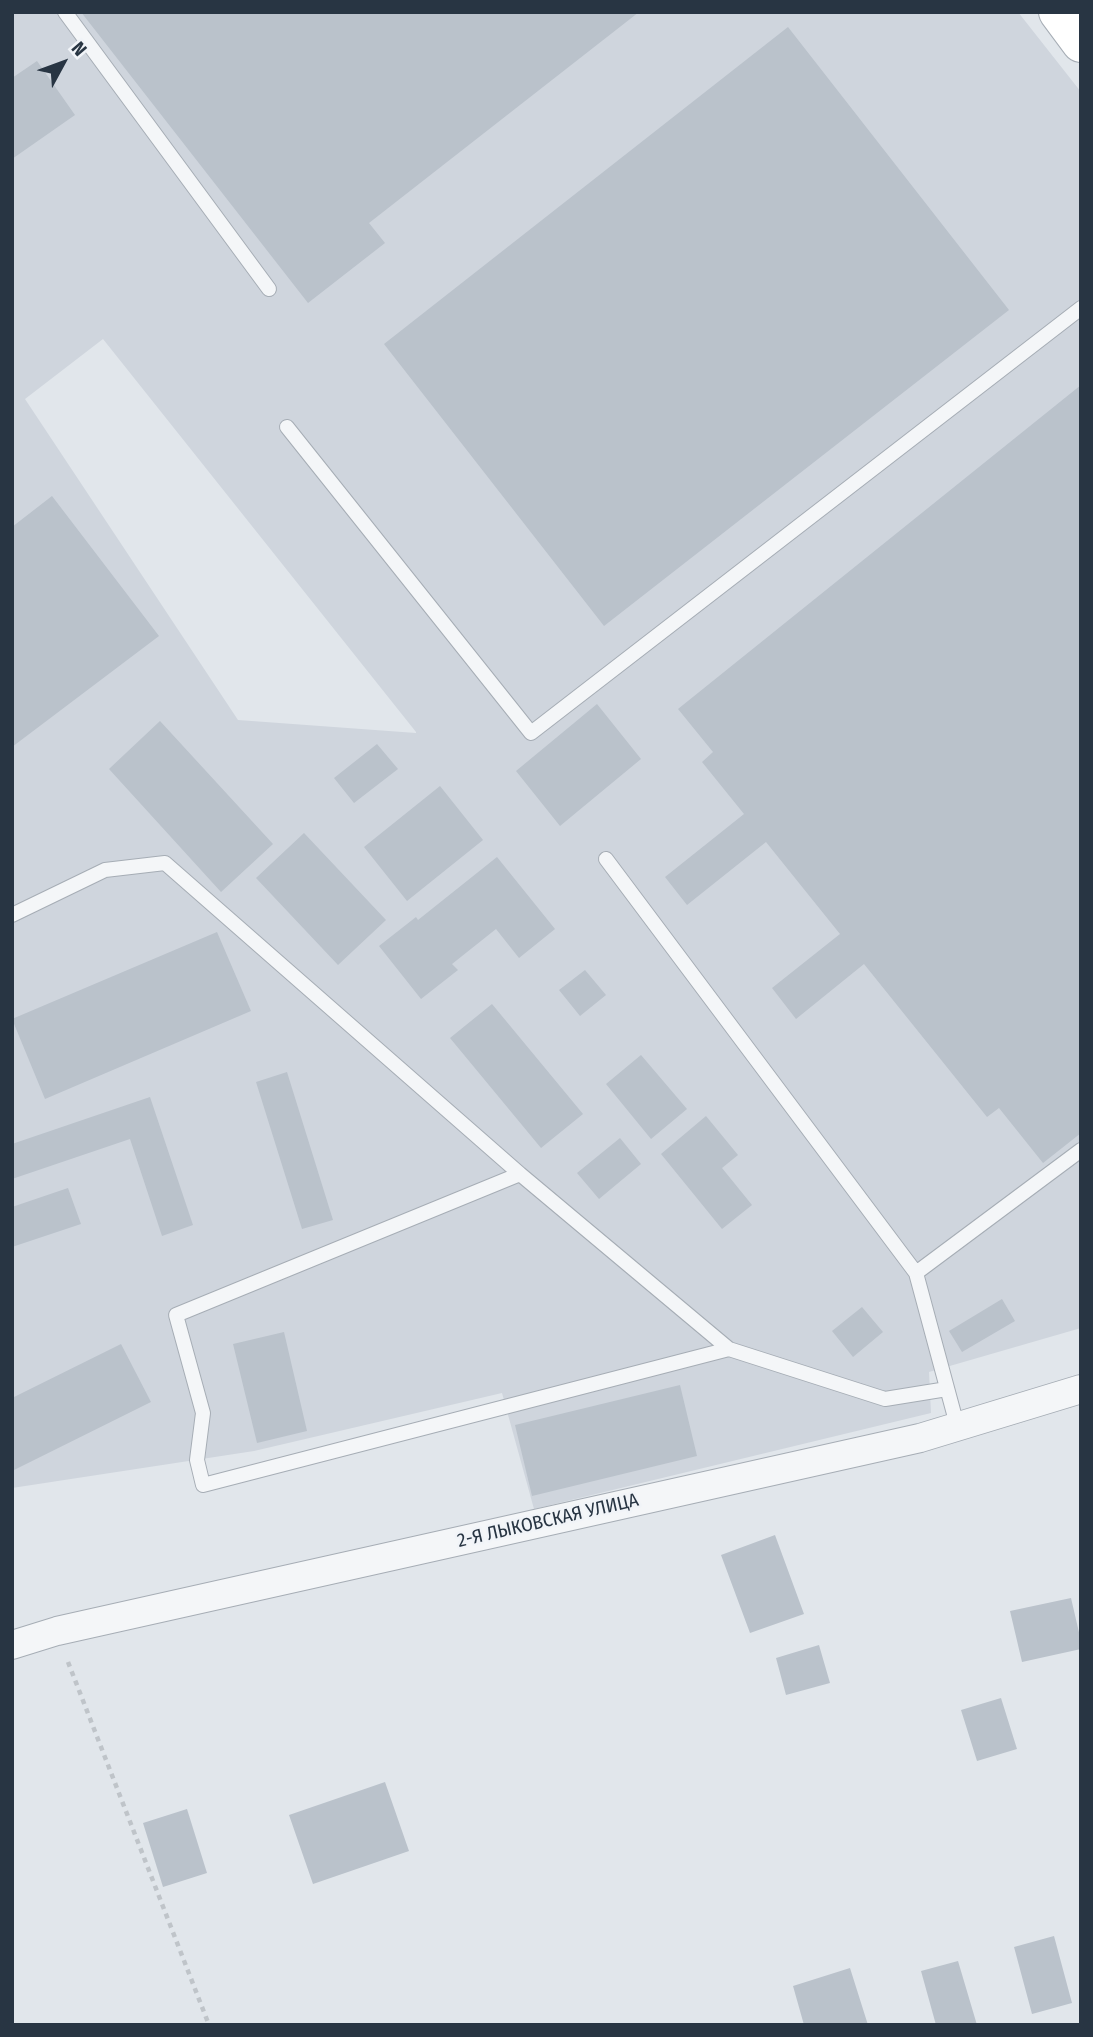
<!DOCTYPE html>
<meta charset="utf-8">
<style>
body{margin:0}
#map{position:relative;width:1093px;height:2037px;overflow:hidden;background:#e1e6eb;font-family:"Fira Sans Condensed",sans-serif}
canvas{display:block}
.frame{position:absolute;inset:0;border:14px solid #283543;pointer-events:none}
.north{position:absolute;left:28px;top:28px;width:70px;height:70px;-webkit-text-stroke:5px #f1f4f8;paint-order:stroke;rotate:49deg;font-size:19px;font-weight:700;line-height:28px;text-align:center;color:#283543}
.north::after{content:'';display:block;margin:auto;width:24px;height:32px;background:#283543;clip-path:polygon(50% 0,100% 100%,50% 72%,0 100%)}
</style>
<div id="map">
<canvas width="1093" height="2037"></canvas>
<div class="frame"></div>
<div class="north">N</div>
</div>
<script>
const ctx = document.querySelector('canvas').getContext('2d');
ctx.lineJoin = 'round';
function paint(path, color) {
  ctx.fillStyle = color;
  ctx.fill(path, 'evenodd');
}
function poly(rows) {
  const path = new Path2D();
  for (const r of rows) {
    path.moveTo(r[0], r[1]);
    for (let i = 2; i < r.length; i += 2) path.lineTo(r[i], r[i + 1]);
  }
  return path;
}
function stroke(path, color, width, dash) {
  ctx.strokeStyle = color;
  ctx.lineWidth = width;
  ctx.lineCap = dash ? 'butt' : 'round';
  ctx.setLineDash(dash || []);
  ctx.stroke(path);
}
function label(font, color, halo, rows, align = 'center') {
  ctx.font = font + ' "Fira Sans Condensed",sans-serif';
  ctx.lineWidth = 5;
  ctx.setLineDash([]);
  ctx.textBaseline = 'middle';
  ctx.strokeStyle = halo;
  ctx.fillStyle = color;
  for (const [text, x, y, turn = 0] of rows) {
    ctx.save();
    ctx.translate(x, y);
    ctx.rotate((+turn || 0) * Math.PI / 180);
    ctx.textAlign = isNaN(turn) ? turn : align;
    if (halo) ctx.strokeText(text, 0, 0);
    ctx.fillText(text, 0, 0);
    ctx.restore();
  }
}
paint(poly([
 [12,12,1018,12,1081,92,1081,1328,929,1372,931,1413,534,1509,502,1393,254,1451,12,1488],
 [103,339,416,732,416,733,238,720,25,399]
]), '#cfd5dd');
paint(poly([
 [81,12,639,12,369,223,385,243,308,303],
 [788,27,1009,310,604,626,384,344],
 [37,61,75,115,12,159,12,78],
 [1081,385,1081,1133,1043,1163,999,1108,987,1117,864,964,796,1019,772,988,840,934,766,842,687,905,665,877,744,814,702,762,713,752,678,709],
 [52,496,159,636,12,747,12,527],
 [597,704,641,759,560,826,516,771],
 [160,721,273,844,221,892,109,769],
 [377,744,398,769,354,803,334,778],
 [440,786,483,840,407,901,364,847],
 [304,833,386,920,338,965,256,878],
 [497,857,555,929,519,958,496,929,452,964,458,970,421,999,379,946,416,917,418,920],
 [217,932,251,1011,45,1099,12,1019],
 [585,970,606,995,580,1016,559,990],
 [492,1004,583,1114,541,1148,450,1038],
 [641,1055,687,1109,651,1139,606,1084],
 [287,1072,333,1220,302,1229,256,1082],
 [150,1097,193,1225,162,1236,130,1139,12,1179,12,1144],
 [706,1116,738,1155,722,1168,752,1205,722,1229,661,1154],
 [620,1138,641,1164,599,1199,577,1173],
 [68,1188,81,1224,12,1247,12,1207],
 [1002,1299,1015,1321,962,1352,949,1331],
 [862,1307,883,1332,853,1357,832,1331],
 [284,1332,307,1431,257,1443,233,1344],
 [121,1344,151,1402,12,1471,12,1398],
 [680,1385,697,1456,532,1496,515,1425],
 [775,1535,804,1614,750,1633,721,1555],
 [1071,1598,1081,1641,1081,1649,1022,1662,1010,1611],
 [819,1645,830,1683,786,1695,776,1658],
 [1001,1698,1017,1749,977,1761,961,1710],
 [385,1782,409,1851,313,1884,289,1815],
 [187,1809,207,1873,163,1887,143,1823],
 [1054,1936,1072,2003,1032,2014,1014,1947],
 [958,1961,977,2025,936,2025,921,1971],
 [850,1968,868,2025,804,2025,793,1986]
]), '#bac2cb');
const lane = poly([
 [65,12,269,289],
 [287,427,531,733,1081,308],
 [606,859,916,1273,1081,1150],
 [12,915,105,870,165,863,520,1174,729,1349,885,1399,947,1389],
 [520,1174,176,1315,203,1413,197,1460,203,1485,729,1349],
 [916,1273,957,1425]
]);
const street = poly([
 [12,1645,57,1631,920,1438,1081,1389]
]);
const secondary = poly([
 [1058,12,1081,43]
]);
stroke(lane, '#a6adb5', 16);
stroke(street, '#a6adb5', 30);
stroke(secondary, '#a6adb5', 40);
stroke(poly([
 [68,1662,209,2025]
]), '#bfc4c9', 4.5, [5, 5]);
stroke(lane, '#f4f6f8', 14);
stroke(street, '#f4f6f8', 28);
stroke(secondary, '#fff', 38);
label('19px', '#283543', '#f1f4f8', [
 ["2-Я ЛЫКОВСКАЯ УЛИЦА",548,1521,-13]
]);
</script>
